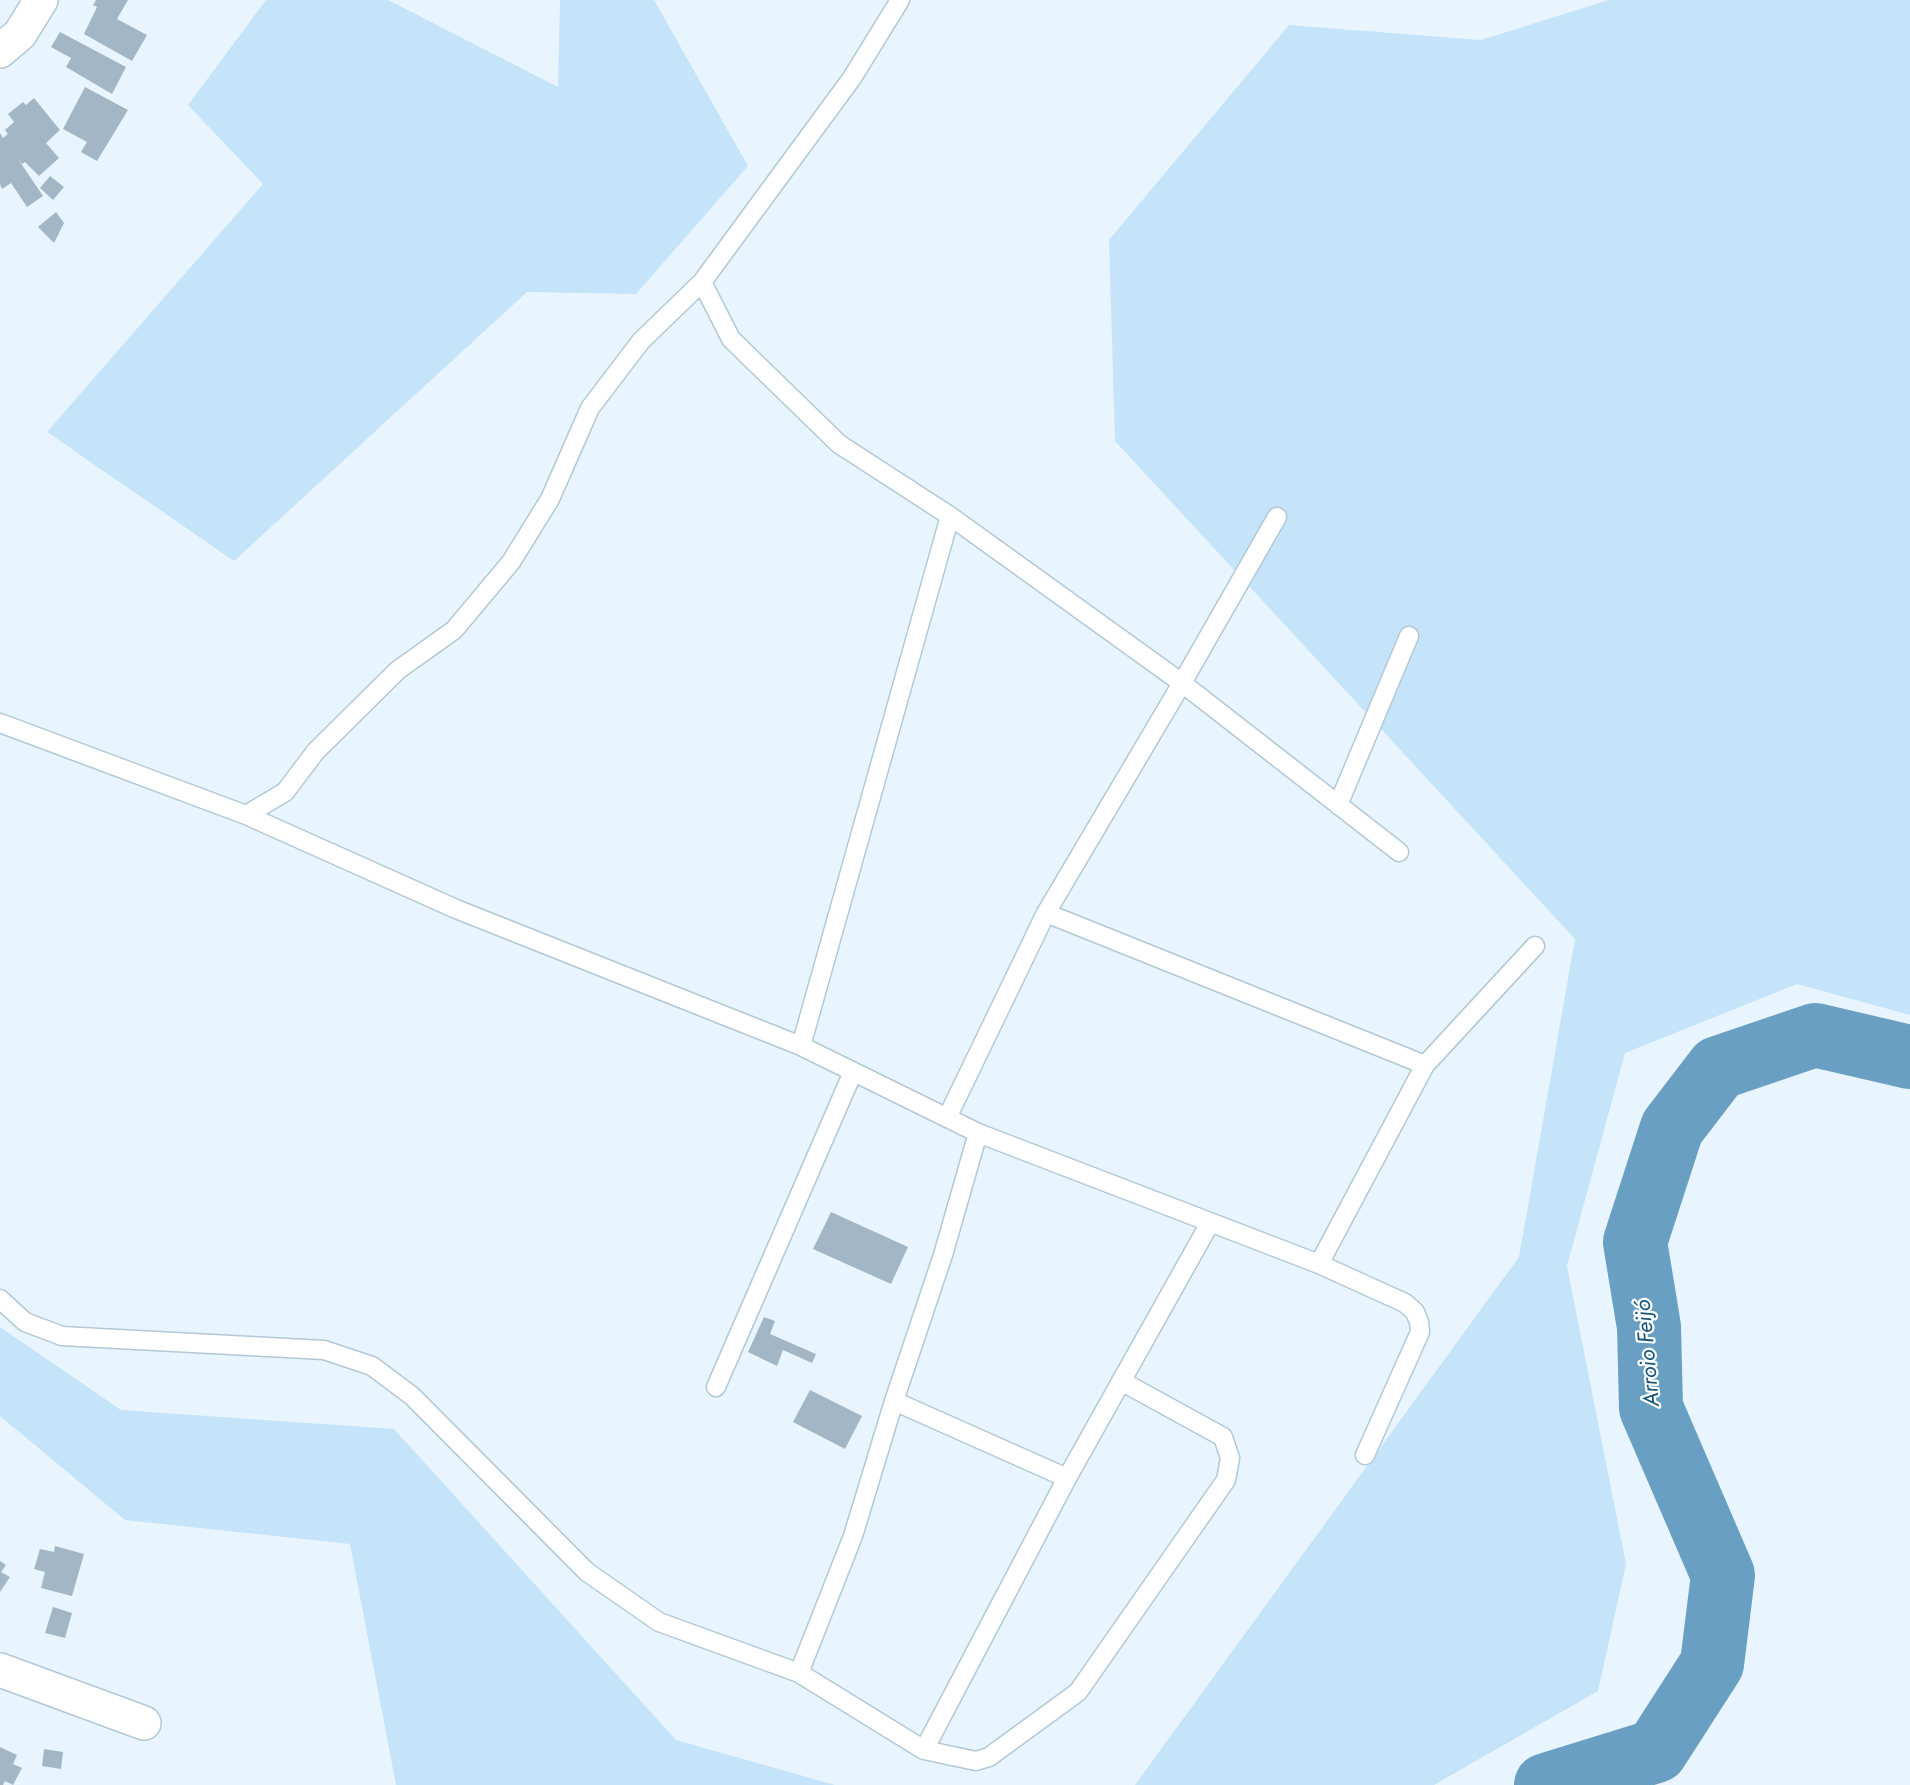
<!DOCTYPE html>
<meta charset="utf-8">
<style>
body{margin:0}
canvas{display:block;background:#e8f5fe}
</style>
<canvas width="1910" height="1785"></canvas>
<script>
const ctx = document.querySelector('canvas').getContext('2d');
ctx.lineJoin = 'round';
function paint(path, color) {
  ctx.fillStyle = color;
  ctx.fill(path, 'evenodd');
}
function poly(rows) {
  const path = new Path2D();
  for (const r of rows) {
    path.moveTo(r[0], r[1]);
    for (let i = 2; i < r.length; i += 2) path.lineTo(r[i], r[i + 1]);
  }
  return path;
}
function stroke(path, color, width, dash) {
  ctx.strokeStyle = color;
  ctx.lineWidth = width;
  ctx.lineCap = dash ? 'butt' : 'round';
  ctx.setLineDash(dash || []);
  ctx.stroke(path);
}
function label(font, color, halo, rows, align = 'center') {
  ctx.font = font + ' Jost,sans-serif';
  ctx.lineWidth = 4.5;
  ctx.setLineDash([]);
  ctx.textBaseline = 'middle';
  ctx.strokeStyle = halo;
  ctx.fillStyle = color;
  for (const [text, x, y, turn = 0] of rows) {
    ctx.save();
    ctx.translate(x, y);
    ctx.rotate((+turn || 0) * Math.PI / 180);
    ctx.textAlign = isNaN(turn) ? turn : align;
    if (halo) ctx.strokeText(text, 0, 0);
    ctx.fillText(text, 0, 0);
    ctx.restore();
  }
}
paint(poly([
 [266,0,388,0,558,87,560,0,654,0,748,166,636,294,527,292,234,561,47,432,263,184,188,105],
 [1609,0,1910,0,1910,1015,1797,984,1625,1053,1567,1266,1626,1564,1598,1691,1434,1785,1135,1785,1519,1257,1575,939,1115,441,1109,240,1289,25,1481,40],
 [0,1327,121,1410,394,1429,676,1740,835,1785,396,1785,350,1544,125,1520,0,1416]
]), '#c5e4f9');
stroke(poly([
 [1546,1785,1656,1751,1712,1664,1723,1575,1651,1408,1649,1327,1635,1242,1672,1128,1718,1068,1815,1035,1910,1057]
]), '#699fc2', 64);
paint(poly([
 [96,0,128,0,117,19,147,35,132,61,84,34,97,7,93,5],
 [60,32,126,67,112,94,66,67,71,58,51,47],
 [85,87,128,110,97,161,81,152,87,142,63,129],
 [34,98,60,130,46,143,59,158,39,176,25,162,22,164,16,156,43,196,27,207,11,183,2,189,0,184,0,133,3,138,8,134,5,130,14,122,8,114,23,102,26,105],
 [50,176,64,187,53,200,40,188],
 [56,212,64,223,54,243,38,227],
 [831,1212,908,1247,891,1284,813,1249],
 [764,1317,775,1321,770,1334,816,1354,812,1363,783,1350,777,1366,748,1352],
 [810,1390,862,1416,845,1449,793,1422],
 [55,1546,84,1554,72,1596,41,1588,45,1572,34,1569,40,1549,54,1552],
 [0,1561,6,1565,1,1572,10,1577,0,1592],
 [53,1607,72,1613,65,1638,45,1633],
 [0,1747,17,1755,13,1764,22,1768,13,1785,5,1781,3,1785,0,1785],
 [44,1749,63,1752,61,1769,42,1766]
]), '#a2b6c5');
const lane = poly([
 [702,282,731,339,839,444,950,516,1182,683,1399,852],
 [0,723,246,815,456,909,801,1046,978,1133,1319,1264,1405,1303,1415,1312,1419,1322,1420,1332,1365,1455],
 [1338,805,1409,636],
 [246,815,285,792,316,751,398,670,454,630,511,562,550,499,590,408,641,341,702,282,852,78,900,0],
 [1046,913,1425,1065],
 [801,1046,950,516],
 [947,1118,1046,913,1182,683,1277,517],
 [1319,1264,1425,1065,1535,946],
 [0,1299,25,1322,62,1336,324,1350,372,1366,412,1396,587,1572,659,1622,799,1673,924,1750,976,1761,989,1757,1078,1692,1226,1480,1230,1458,1223,1437,1121,1381],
 [716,1387,853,1072],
 [894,1401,1067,1478],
 [799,1673,853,1536,894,1401,943,1255,978,1133],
 [924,1750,1067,1478,1210,1223]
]);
const street = poly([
 [0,51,20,34,41,0],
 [0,1670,144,1723]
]);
stroke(lane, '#b3c8d6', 21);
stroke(street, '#b3c8d6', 36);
stroke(lane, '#fff', 18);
stroke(street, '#fff', 33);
label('italic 22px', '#145579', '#fff', [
 ["Arroio Feijó",1649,1353,-95]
]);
</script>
